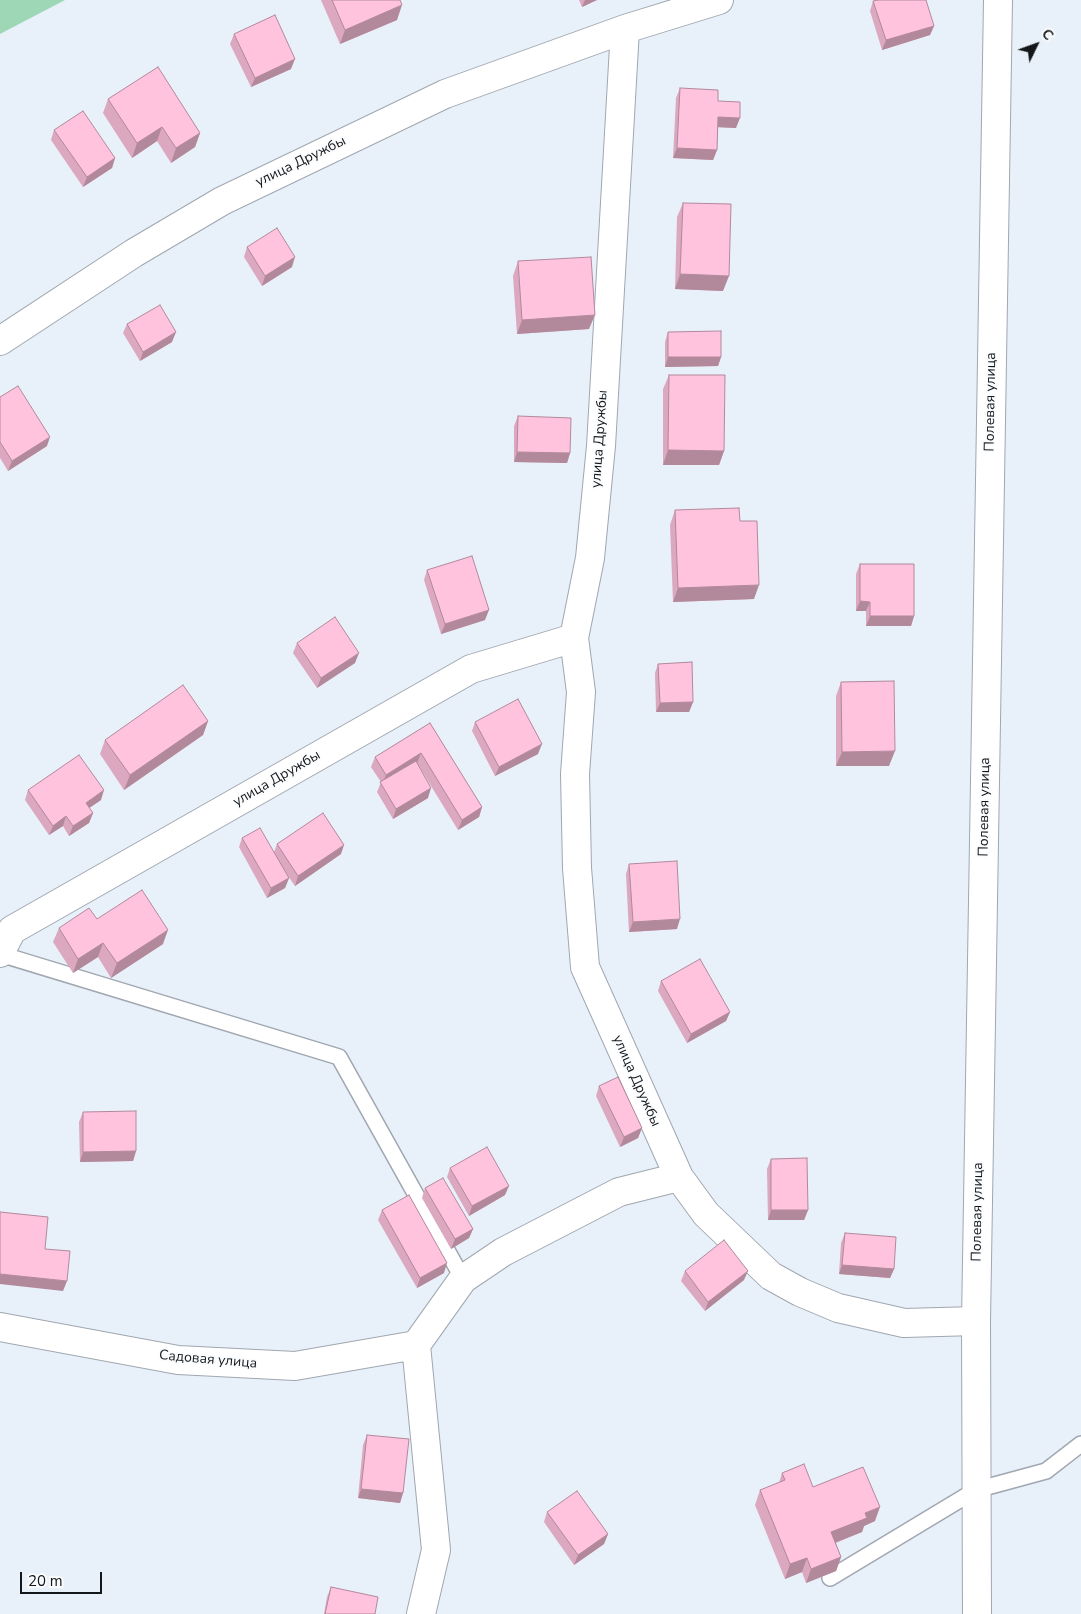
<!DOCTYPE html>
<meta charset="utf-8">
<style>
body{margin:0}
#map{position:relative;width:1081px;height:1614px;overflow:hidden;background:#e8f0f9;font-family:"Nunito Sans",sans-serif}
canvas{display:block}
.north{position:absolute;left:1011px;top:20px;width:50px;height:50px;-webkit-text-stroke:4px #fbfcfe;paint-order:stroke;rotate:48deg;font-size:14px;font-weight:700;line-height:20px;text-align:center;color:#14171a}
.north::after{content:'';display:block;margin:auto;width:18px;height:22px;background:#14171a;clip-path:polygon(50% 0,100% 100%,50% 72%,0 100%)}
.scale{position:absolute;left:20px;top:1572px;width:82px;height:22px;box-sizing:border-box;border:2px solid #14171a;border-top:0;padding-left:6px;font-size:15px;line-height:18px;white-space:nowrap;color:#14171a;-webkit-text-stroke:4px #fbfcfe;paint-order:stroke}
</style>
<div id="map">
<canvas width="1081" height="1614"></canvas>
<div class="north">С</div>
<div class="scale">20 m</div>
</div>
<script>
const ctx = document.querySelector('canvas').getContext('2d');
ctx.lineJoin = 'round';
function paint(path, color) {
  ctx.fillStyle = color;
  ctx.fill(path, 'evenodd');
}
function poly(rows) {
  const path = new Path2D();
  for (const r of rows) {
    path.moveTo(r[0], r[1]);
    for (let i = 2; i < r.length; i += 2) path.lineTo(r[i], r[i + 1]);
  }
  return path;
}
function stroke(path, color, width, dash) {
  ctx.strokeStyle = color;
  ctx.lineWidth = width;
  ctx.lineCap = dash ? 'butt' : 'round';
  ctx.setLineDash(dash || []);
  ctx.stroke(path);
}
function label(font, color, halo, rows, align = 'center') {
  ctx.font = font + ' "Nunito Sans",sans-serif';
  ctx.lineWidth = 4;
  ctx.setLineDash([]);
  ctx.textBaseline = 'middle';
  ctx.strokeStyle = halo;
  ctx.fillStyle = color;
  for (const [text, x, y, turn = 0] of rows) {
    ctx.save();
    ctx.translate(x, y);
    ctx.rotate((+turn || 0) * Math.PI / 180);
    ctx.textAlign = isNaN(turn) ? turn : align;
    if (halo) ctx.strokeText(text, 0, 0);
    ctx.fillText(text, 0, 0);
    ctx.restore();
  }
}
paint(poly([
 [0,0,65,0,0,34]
]), '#9ed7b6');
const service = poly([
 [0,954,339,1057,463,1279],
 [830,1578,976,1490,1046,1471,1081,1444]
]);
const minor = poly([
 [719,0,625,29,601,446,590,558,574,638,581,692,575,774,577,868,585,967,679,1177,706,1214,771,1276,800,1292,838,1308,904,1323,976,1321],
 [0,341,134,253,222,201,445,94,625,29],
 [0,953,12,930,471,669,574,638],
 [0,1327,178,1360,295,1366,416,1345],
 [421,1614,436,1550,416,1345,463,1279,503,1252,619,1192,679,1177]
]);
const tertiary = poly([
 [977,1614,976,1321,998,0]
]);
stroke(service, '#a0a7b0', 18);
stroke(minor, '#a0a7b0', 30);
stroke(tertiary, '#a0a7b0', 30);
stroke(service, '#fff', 15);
stroke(minor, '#fff', 28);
stroke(tertiary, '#fff', 28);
paint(poly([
 [321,0,400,0,397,20,340,44],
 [579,0,597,0,582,7],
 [873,1,934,26,930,35,882,50,870,11],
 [234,34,291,69,251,87,230,44],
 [680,88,718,101,736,128,718,127,717,150,713,160,673,158,676,98],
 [108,99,200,133,195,147,171,163,157,141,132,158,103,113],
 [54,130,115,158,112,168,83,187,51,140],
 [683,203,723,291,675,289,677,217],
 [247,247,292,267,262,286,244,257],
 [518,261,589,329,517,334,513,276],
 [127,324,172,342,140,361,123,333],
 [668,332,721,357,718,366,665,367,665,342],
 [669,375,724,451,719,465,663,465,663,389],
 [0,397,47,446,8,471,0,458],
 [518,416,570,453,567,463,514,462,514,426],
 [675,510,754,599,673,602,670,525],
 [860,564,914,616,911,626,866,626,866,611,856,611,856,574],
 [427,570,485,620,441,634,424,580],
 [297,643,355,663,317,688,293,653],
 [658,664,693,702,689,712,656,712,655,673],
 [841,682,889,766,836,766,836,696],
 [208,721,203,735,124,790,100,754,105,740],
 [475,722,538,754,495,776,472,731],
 [430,723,482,807,479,817,458,830,417,763,428,798,393,819,377,792,381,782,371,767,375,757],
 [28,790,101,800,89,808,93,813,89,823,69,836,63,826,49,835,25,800],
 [242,838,274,852,277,844,341,854,295,886,284,870,289,878,285,888,267,898,239,847],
 [629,864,677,929,629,932,626,874],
 [97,919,163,944,111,978,98,957,73,973,53,942,59,928],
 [661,981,730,1012,726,1021,687,1043,658,991],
 [599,1086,642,1128,638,1138,620,1147,596,1096],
 [83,1112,136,1151,133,1161,80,1162,79,1122],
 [771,1159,808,1210,804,1220,768,1220,767,1169],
 [450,1168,505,1195,469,1216,447,1177],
 [425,1188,473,1229,469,1238,451,1249,422,1198],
 [382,1210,444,1273,417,1288,378,1220],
 [845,1233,894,1269,890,1278,839,1274,841,1243],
 [685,1271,744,1280,705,1311,681,1281],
 [367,1435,403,1493,400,1503,358,1498,363,1445],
 [782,1473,813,1487,875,1521,864,1526,862,1532,836,1543,841,1557,836,1571,806,1583,802,1572,785,1579,755,1505,760,1490,779,1483],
 [547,1512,608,1534,604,1544,574,1565,544,1522],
 [331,1587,375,1614,324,1614,327,1597]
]), '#dba8bf');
paint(poly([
 [585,0,597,0,582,7],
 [402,5,397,20,340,44,345,30],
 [934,26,930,35,882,50,886,40],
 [295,59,291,69,251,87,255,78],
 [718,117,740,118,736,128,714,127],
 [162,127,157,141,132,158,137,143],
 [200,133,195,147,171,163,176,148],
 [677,148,717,150,713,160,673,158],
 [115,158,112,168,83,187,87,177],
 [295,257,292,267,262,286,265,276],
 [680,274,729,276,723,291,675,289],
 [595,315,589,329,517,334,522,320],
 [176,332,172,342,140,361,143,352],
 [668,357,721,357,718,366,665,367],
 [50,437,47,446,8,471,12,461],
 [668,450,724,451,719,465,663,465],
 [517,452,570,453,567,463,514,462],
 [759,585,754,599,673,602,678,588],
 [860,601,870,602,866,611,856,611],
 [489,610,485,620,441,634,445,624],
 [870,616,914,616,911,626,866,626],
 [359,653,355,663,317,688,321,678],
 [693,702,689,712,656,712,660,703],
 [208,721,203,735,124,790,130,775],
 [542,744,538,754,495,776,499,767],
 [895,751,889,766,836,766,842,752],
 [421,753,417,763,382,784,386,775],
 [431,788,428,798,393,819,396,809],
 [104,790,101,800,82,813,86,803],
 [482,807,479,817,458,830,462,820],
 [93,813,89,823,69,836,73,826],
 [66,816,63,826,49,835,53,826],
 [344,845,341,854,295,886,298,876],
 [289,878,285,888,267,898,271,888],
 [680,919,677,929,629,932,633,922],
 [168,930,163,944,111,978,117,963],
 [103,943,98,957,73,973,78,959],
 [730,1012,726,1021,687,1043,691,1034],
 [642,1128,638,1138,620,1147,624,1137],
 [136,1151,133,1161,80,1162,83,1152],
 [509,1186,505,1195,469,1216,472,1206],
 [771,1210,808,1210,804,1220,768,1220],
 [473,1229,469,1238,451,1249,455,1239],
 [447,1263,444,1273,417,1288,420,1278],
 [842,1265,894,1269,890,1278,839,1274],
 [748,1271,744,1280,705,1311,708,1302],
 [0,1274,67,1281,63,1291,0,1284],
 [361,1489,403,1493,400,1503,358,1498],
 [880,1507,875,1521,864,1526,862,1532,826,1546,831,1532,865,1513],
 [608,1534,604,1544,574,1565,578,1555],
 [841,1557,836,1571,806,1583,811,1569],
 [807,1558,802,1572,785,1579,790,1564]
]), '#b2889b');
const building = poly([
 [332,0,400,0,402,5,345,30,332,0],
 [878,0,926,0,934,26,886,40,873,1,878,0],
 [275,15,295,59,255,78,234,34,275,15],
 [158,67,200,133,176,148,162,127,137,143,108,99,158,67],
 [680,88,718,90,718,101,740,102,740,118,718,117,717,150,677,148,680,88],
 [83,111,115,158,87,177,54,130,83,111],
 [683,203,731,204,729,276,680,274,683,203],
 [277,228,295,257,265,276,247,247,277,228],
 [591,257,595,315,522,320,518,261,591,257],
 [160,305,176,332,143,352,127,324,160,305],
 [721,331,721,357,668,357,668,332,721,331],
 [669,375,725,375,724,451,668,450,669,375],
 [18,386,50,437,12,461,0,442,0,397,18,386],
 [518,416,571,418,570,453,517,452,518,416],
 [739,508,740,521,757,521,759,585,678,588,675,510,739,508],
 [472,556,489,610,445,624,427,570,472,556],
 [860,564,914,564,914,616,870,616,870,602,860,601,860,564],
 [335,617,359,653,321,678,297,643,335,617],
 [692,662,693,702,660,703,658,664,692,662],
 [894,681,895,751,842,752,841,682,894,681],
 [183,685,208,721,130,775,105,740,183,685],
 [518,699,542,744,499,767,475,722,518,699],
 [430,723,482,807,462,820,421,753,386,775,375,757,430,723],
 [79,755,104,790,86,803,93,813,73,826,66,816,53,826,28,790,79,755],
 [416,761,431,788,396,809,380,782,416,761],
 [323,813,344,845,298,876,277,844,323,813],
 [260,828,289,878,271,888,242,838,260,828],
 [677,861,680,919,633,922,629,864,677,861],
 [142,890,168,930,117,963,103,943,78,959,59,928,89,908,97,919,142,890],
 [700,959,730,1012,691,1034,661,981,700,959],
 [618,1077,642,1128,624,1137,599,1086,618,1077],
 [136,1111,136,1151,83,1152,83,1112,136,1111],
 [487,1147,509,1186,472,1206,450,1168,487,1147],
 [807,1158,808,1210,771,1210,771,1159,807,1158],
 [443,1178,473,1229,455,1239,425,1188,443,1178],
 [409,1195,447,1263,420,1278,382,1210,409,1195],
 [0,1212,48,1217,45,1249,70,1251,67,1281,0,1274,0,1212],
 [845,1233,896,1237,894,1269,842,1265,845,1233],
 [724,1240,748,1271,708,1302,685,1271,724,1240],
 [367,1435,409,1439,403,1493,361,1489,367,1435],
 [804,1464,813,1487,863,1467,880,1507,865,1513,867,1518,831,1532,841,1557,811,1569,807,1558,790,1564,760,1490,785,1480,782,1473,804,1464],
 [577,1491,608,1534,578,1555,547,1512,577,1491],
 [331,1587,378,1597,375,1614,325,1614,331,1587]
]);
paint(building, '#ffc3de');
stroke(building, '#b2889b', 1);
label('14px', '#14171a', '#fbfcfe', [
 ["улица Дружбы",301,162,-26],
 ["Полевая улица",991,402,-89],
 ["улица Дружбы",600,439,-86],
 ["улица Дружбы",277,779,-30],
 ["Полевая улица",985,807,-89],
 ["улица Дружбы",636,1081,66],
 ["Полевая улица",978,1212,-89],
 ["Садовая улица",208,1360,5]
]);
</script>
